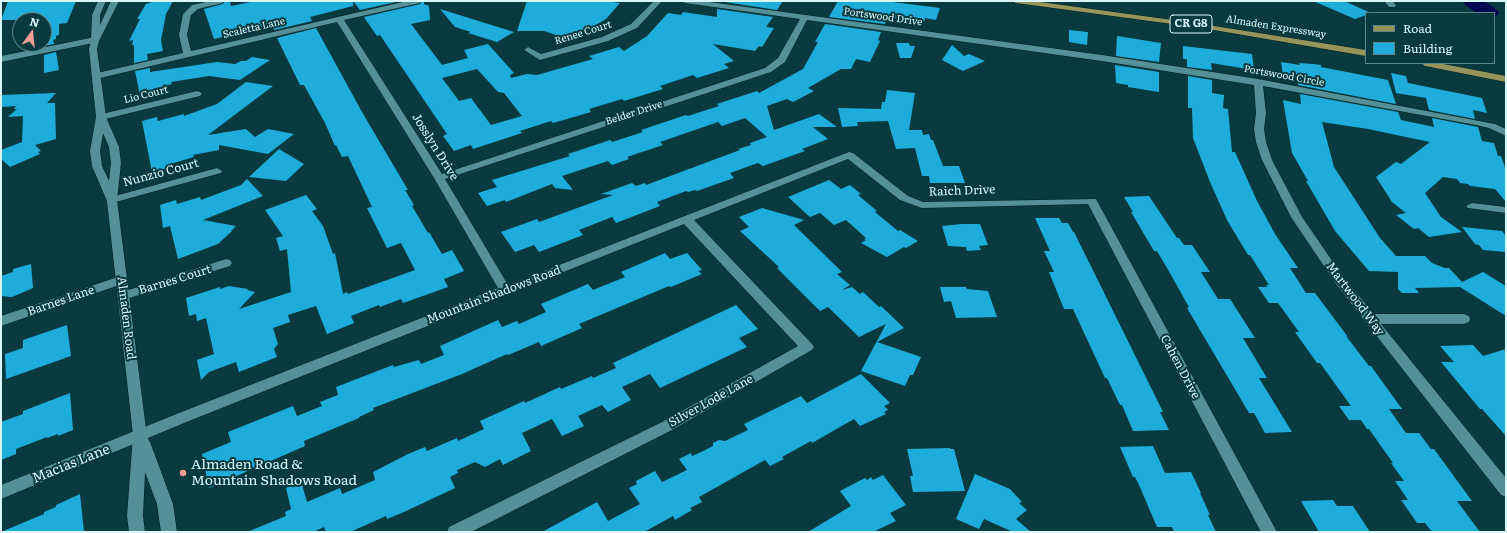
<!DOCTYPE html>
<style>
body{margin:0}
#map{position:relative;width:1507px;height:533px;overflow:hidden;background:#083a3f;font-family:Literata,serif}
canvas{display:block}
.frame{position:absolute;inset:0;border:2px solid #d9f7fb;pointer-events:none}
.legend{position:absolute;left:1365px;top:12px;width:130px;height:52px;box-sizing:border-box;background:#083a3f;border:1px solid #5c868a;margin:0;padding:5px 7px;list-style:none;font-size:12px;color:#d9f7fb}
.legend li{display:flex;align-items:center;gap:8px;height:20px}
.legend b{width:20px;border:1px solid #5c868a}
.north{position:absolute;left:12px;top:12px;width:40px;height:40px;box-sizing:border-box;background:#083a3f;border:1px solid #5c868a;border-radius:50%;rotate:15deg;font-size:11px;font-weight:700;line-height:16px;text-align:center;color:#d9f7fb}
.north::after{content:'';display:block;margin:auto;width:14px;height:18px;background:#f59c94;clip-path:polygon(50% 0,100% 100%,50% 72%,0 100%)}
</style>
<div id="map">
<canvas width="1507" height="533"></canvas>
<div class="frame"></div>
<ul class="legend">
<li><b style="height:5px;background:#95945b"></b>Road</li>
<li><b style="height:11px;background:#1eadda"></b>Building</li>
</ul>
<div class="north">N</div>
</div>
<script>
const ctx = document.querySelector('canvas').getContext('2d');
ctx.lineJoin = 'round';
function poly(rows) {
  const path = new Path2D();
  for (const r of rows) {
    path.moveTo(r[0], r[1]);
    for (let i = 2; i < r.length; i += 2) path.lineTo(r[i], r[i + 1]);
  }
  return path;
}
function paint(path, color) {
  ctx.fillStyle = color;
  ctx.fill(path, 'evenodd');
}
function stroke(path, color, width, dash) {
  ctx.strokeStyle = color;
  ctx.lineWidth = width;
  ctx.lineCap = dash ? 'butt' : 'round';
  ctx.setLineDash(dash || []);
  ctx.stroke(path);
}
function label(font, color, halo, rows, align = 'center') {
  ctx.font = font + ' Literata,serif';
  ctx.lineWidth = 4;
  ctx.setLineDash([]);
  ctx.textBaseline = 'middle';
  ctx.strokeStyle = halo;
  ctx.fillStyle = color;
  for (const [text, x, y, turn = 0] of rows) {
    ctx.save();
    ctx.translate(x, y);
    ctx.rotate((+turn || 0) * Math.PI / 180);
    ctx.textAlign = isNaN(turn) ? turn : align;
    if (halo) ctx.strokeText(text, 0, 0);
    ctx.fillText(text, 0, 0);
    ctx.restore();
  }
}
paint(poly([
 [1463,1,1484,1,1496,9,1499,13,1494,18,1494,13,1477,13,1465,5,1463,1]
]), '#020550');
paint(poly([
 [8,1,76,1,67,23,59,24,59,35,56,36,56,39,53,40,54,44,44,46,44,25,47,20,44,20,44,18,32,20,1,20],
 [155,1,173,1,166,14,161,40,163,51,147,54,148,60,134,63,134,45,132,45,133,40,129,41,140,19,137,19,146,4],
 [225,1,230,1,231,6,255,1,353,1,353,6,310,17,312,21,274,30,272,26,214,39,204,9,223,4],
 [353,1,400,1,360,10],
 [422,1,424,1,424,4,429,6,430,20,411,24,442,65,468,58,464,50,488,44,514,73,510,75,511,78,527,74,537,75,593,59,589,56,619,47,624,51,647,36,668,13,681,15,683,12,717,17,717,9,773,17,766,27,774,28,762,47,759,46,755,51,713,44,734,61,724,64,729,68,697,78,693,75,660,86,663,89,624,101,622,99,589,109,591,112,553,123,551,121,520,131,522,133,473,149,471,145,454,151,443,136,447,134,380,35,377,36,364,17,420,4],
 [477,69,498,92,504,93,522,116,491,125,471,98,459,101,442,78],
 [527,1,604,1,620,3,606,19,571,40,544,31,517,31],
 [718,1,783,1,777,10],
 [838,1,885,1,940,8,936,20,925,18,924,22,888,17,885,24,829,17],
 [1313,1,1344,1,1371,13,1366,13,1366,15,1355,19],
 [440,9,514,32,497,42,468,33,471,32,455,27],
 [825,24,881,32,878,40,880,41,870,62,856,59,851,69,841,69,808,88,814,91,793,102,787,99,767,106,774,130,819,114,837,127,813,127,828,139,802,149,805,151,763,166,758,163,730,173,734,178,697,191,695,190,688,192,686,191,657,202,660,206,616,223,612,217,579,230,583,235,539,252,534,245,515,252,501,232,537,219,539,222,613,195,601,194,632,183,636,186,645,183,646,185,740,150,738,149,751,145,750,143,767,137,745,118,722,126,718,122,660,142,663,145,627,157,629,159,612,165,608,161,562,176,573,190,555,188,552,184,506,202,505,200,487,206,478,193,497,187,492,180,570,156,568,154,610,140,612,142,643,132,641,130,686,115,688,116,719,106,717,104,757,91,759,93,803,69,818,42,815,42],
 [316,28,362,112,408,190,405,190,414,205,412,206,428,233,429,232,442,254,452,250,464,271,444,279,448,287,403,303,401,299,380,307,379,305,351,316,354,323,327,334,316,306,288,315,290,322,273,328,278,344,274,349,277,357,239,372,236,362,209,372,201,380,197,360,214,354,206,318,197,321,196,314,189,316,186,298,220,287,220,289,229,286,248,289,247,290,255,292,239,309,291,292,287,249,280,251,276,238,283,236,265,210,306,195,317,209,312,211,323,226,333,254,335,253,343,294,347,292,348,294,415,270,401,243,387,248,367,208,372,207,348,156,342,157,336,145,335,146,325,123,304,85,300,85,277,38],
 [1069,30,1088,32,1087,45,1069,42],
 [1117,36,1161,43,1159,62,1116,56],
 [896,43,909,43,910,46,915,46,911,58,900,58],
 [952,45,964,56,969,54,985,61,963,71,942,60],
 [1183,46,1252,54,1254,70,1211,63,1212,70,1187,67,1187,59,1183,59],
 [56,52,59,70,44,73,44,55],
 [252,57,270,60,240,80,209,76,171,82,172,84,153,89,153,92,140,95,135,71,150,68,150,72,217,62,235,64,241,61,246,61],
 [1281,62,1300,65,1299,63,1313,64,1321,65,1321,67,1388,80,1396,104,1298,85,1297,78,1283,76],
 [1115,65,1159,72,1159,92,1128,87,1128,85,1116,83],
 [1391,73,1406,76,1408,83,1482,98,1487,113,1473,110,1475,119,1429,110,1426,98,1396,93],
 [1188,76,1212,80,1212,93,1224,95,1223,108,1228,109,1232,152,1235,152,1257,201,1275,234,1298,268,1290,268,1306,293,1315,293,1348,337,1346,336,1369,366,1371,366,1402,409,1389,409,1406,433,1419,433,1431,449,1434,449,1472,501,1457,501,1480,532,1432,532,1425,523,1417,523,1401,500,1408,500,1395,481,1404,481,1391,463,1393,463,1369,429,1367,429,1361,420,1349,420,1339,406,1351,406,1320,363,1317,363,1295,332,1299,332,1278,303,1269,303,1258,287,1267,287,1266,285,1269,285,1250,255,1248,255,1227,220,1210,182,1193,138,1192,108,1188,108],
 [246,82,273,86,208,135,246,129,255,137,268,129,294,134,268,154,219,145,219,150,193,155,194,157,167,165,168,168,152,172,142,121,157,117,158,121,184,114,184,116,217,104],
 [887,90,915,93,909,130,922,130,923,135,929,134,931,140,933,140,943,166,959,166,965,183,930,183,929,176,922,176,915,148,896,149,888,121,857,122,858,126,842,127,838,108,881,109,882,102,885,102],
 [56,93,47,103,55,103,56,139,35,145,41,151,38,152,40,154,10,167,1,159,1,150,22,142,23,116,8,117,17,109,14,109,16,106,1,107,1,95],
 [1300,94,1398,112,1401,120,1434,127,1432,118,1478,127,1482,141,1494,143,1498,156,1501,156,1506,170,1506,202,1495,189,1470,186,1468,184,1460,183,1457,179,1443,177,1425,193,1441,217,1462,232,1429,237,1418,228,1414,229,1396,215,1406,213,1392,202,1376,177,1396,162,1401,164,1430,142,1368,129,1322,122,1334,167,1380,238,1396,256,1425,256,1432,263,1445,268,1449,268,1462,282,1483,272,1506,286,1506,316,1460,287,1415,288,1419,293,1402,293,1398,289,1398,272,1369,271,1335,231,1306,181,1308,181,1292,153,1283,100,1301,104],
 [279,149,304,164,286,181,249,177],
 [247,179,263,196,203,220,236,226,231,231,232,231,218,244,178,259,170,226,163,228,160,205,176,200,177,204,200,197,201,200,241,185],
 [829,180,841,189,850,185,861,194,858,195,877,211,875,212,898,231,900,230,918,241,906,248,904,247,887,257,861,243,866,240,864,239,866,238,846,220,834,225,820,213,810,217,788,197],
 [1149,196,1177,238,1179,238,1184,245,1192,245,1210,272,1201,272,1218,299,1230,299,1255,338,1243,338,1267,378,1259,378,1292,432,1265,433,1254,413,1249,413,1187,308,1189,307,1171,275,1157,251,1154,251,1131,212,1133,212,1124,197],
 [762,208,804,220,794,225,842,272,837,274,850,285,842,290,852,287,860,294,863,292,879,307,881,306,904,328,877,342,921,357,913,375,910,375,905,386,861,371,886,324,859,337,828,307,820,311,777,268,779,267,740,231,749,227,739,217],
 [1035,218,1059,218,1062,223,1068,223,1073,232,1074,232,1163,412,1160,412,1169,430,1133,431,1122,405,1120,405,1107,378,1105,378,1073,309,1064,309,1049,272,1054,272,1044,251,1050,251],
 [961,224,980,224,988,245,979,246,981,250,967,251,966,247,948,246,942,226],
 [1462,227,1502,231,1506,236,1506,252,1483,250,1479,245,1475,244],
 [665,253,670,259,687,253,702,270,698,271,702,274,671,287,669,286,579,324,582,328,541,346,539,342,508,355,507,354,462,374,373,408,374,410,359,417,359,418,304,441,305,446,209,488,202,454,231,442,228,432,293,406,297,416,322,406,320,402,338,395,336,387,393,365,394,367,419,360,421,364,444,355,440,346,498,320,502,327,517,321,519,324,546,312,541,304,588,284,593,290,625,277,621,272],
 [31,264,33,288,12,297,1,296,1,276,13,272,13,269],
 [940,287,966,287,967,289,988,291,997,317,956,318,951,301,944,302],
 [736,305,758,329,739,338,747,347,660,388,650,374,622,387,631,400,608,412,602,405,578,416,584,426,562,436,552,419,522,433,531,451,503,465,500,459,485,467,475,462,457,470,458,473,450,477,455,488,404,512,387,519,386,516,350,532,326,532,324,527,313,532,247,532,286,516,285,512,291,509,286,488,301,481,307,502,340,488,342,494,375,480,373,472,408,454,425,447,427,451,457,438,458,441,484,429,480,421,524,401,525,403,560,387,561,389,592,376,593,378,616,368,613,363],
 [67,325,71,356,6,379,5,354,23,348,23,340],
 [1473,345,1483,356,1506,349,1506,436,1482,409,1480,409,1441,362,1454,362,1440,346],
 [861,374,890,403,884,406,888,410,884,412,886,414,860,426,854,419,812,443,811,441,782,457,784,459,770,466,765,460,699,497,702,502,690,508,692,510,675,520,673,516,644,532,542,532,597,502,608,521,640,504,629,488,637,484,636,481,655,471,662,482,687,470,679,459,691,453,692,456,701,452,713,446,713,443,719,440,725,441,748,430,744,424,801,396,807,403],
 [70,393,73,430,58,436,58,434,47,438,47,437,16,449,16,454,1,460,1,422,23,414,23,411],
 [1153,446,1165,473,1191,472,1201,493,1200,493,1210,515,1208,515,1216,532,1174,532,1172,527,1157,527,1139,485,1135,477,1133,477,1120,447],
 [950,448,950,449,954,449,965,491,913,492,910,476,913,476,907,449],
 [975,474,1010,489,1022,502,1019,503,1027,510,1016,519,1031,532,1013,532,984,519,979,529,956,519],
 [883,475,906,505,890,513,896,521,873,532,808,532,851,506,840,491,865,478,867,480,871,477,873,480],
 [80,494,84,532,1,532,44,514,44,512,56,507,56,505],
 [1333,500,1337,506,1353,506,1370,532,1319,532,1301,501]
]), '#1eadda');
const street = poly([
 [210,1,224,1,223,3,198,9,191,15,187,35,191,51,407,1,421,1,420,3,344,20,442,174,765,68,778,58,800,19,685,3,681,1,702,1,1102,55,1258,79,1495,124,1506,129,1506,136,1489,128,1476,125,1263,86,1266,113,1264,129,1266,142,1272,160,1302,217,1344,278,1374,314,1464,314,1469,316,1470,319,1469,322,1464,324,1381,324,1506,478,1506,497,1501,495,1336,284,1291,217,1262,160,1256,142,1254,129,1256,113,1254,85,1102,61,807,20,785,62,771,72,445,179,508,285,849,152,853,153,908,196,923,202,1096,199,1277,532,1261,532,1088,204,922,208,900,200,848,159,694,220,812,344,814,347,812,350,672,430,471,532,447,532,449,527,662,422,798,346,684,224,189,421,1,499,1,485,179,413,498,288,434,178,337,22,96,79,92,76,93,74,183,53,179,35,183,14,192,5,210,1],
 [654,1,662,1,637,28,608,41,540,60,524,50,528,47,541,54,602,37,631,24,654,1],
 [1384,1,1392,1,1396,5,1395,7,1389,7,1384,1],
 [95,37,98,38,99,40,98,42,1,62,1,56,95,37],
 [197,91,200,92,202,94,200,96,101,120,96,117,98,115,197,91],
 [217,168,222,171,221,173,112,203,107,200,108,198,217,168],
 [1472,203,1506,207,1506,213,1468,208,1466,206,1472,203],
 [226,259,230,260,232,263,230,266,123,300,119,299,117,296,119,293,226,259],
 [121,276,125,277,127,280,125,283,1,326,1,316,121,276]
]);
const secondary = poly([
 [98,1,106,1,100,15,100,25,111,1,119,1,99,41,97,49,106,117,119,147,121,163,117,200,147,437,150,442,173,504,177,532,161,532,157,504,145,472,143,516,145,532,129,532,127,516,133,435,107,201,92,166,90,151,96,117,89,49,91,40,92,15,98,1],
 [103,133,109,147,111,163,109,181,102,166,100,151,103,133]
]);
const primary = poly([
 [1012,1,1033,1,1202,24,1366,50,1366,56,1202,28,1016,3,1012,1],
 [1421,63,1438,63,1506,76,1506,82,1425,66,1421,63]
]);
stroke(street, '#002023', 1);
stroke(secondary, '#002023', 1);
stroke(primary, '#002023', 1);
paint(street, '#549097');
paint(secondary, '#549097');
paint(primary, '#95945b');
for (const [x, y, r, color] of [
 [183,473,4,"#f59c94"]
]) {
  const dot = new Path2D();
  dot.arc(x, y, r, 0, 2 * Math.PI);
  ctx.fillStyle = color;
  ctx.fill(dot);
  stroke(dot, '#083a3f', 1.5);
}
label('10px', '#d9f7fb', '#083a3f', [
 ["Portswood Drive",883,17,8],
 ["Almaden Expressway",1276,27,9],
 ["Scaletta Lane",254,28,-13],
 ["Renee Court",583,33,-17],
 ["Portswood Circle",1284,76,10],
 ["Lio Court",146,95,-14],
 ["Belder Drive",634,113,-18]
]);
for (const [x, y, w] of [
 [1191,24,42]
]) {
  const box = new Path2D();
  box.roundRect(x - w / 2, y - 9, w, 18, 3);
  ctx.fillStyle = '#083a3f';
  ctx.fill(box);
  stroke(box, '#d9f7fb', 1);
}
label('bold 11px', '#d9f7fb', null, [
 ["CR G8",1191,24]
]);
label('12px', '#d9f7fb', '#083a3f', [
 ["Josslyn Drive",435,147,58],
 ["Nunzio Court",161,173,-15],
 ["Raich Drive",962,191,-2],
 ["Barnes Court",175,280,-17],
 ["Mountain Shadows Road",494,295,-21],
 ["Martwood Way",1355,299,53],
 ["Barnes Lane",61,301,-19],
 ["Almaden Road",126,318,83],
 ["Cahen Drive",1180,367,62],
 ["Silver Lode Lane",711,401,-29]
]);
label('14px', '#d9f7fb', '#083a3f', [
 ["Macias Lane",71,464,-22]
]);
label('14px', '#d9f7fb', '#083a3f', [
 ["Almaden Road &",191,465],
 ["Mountain Shadows Road",191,481]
], 'left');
</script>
